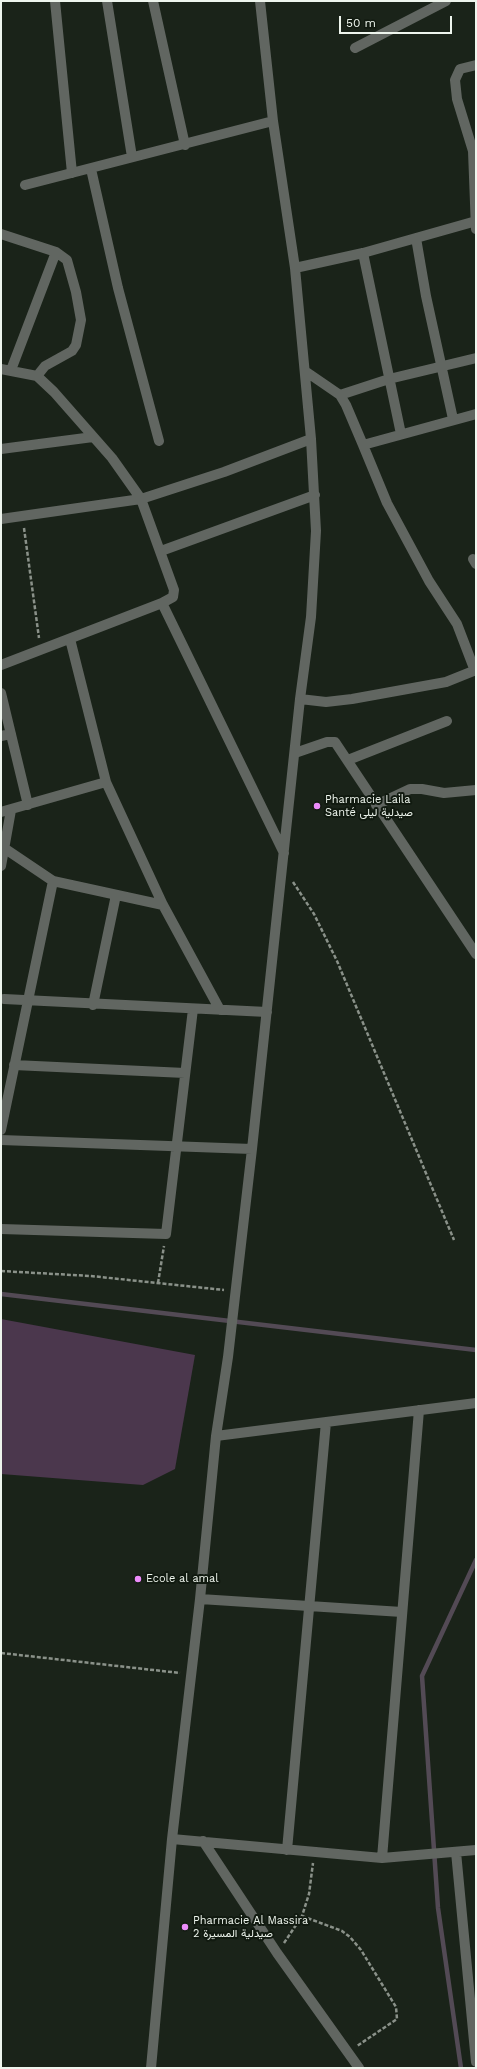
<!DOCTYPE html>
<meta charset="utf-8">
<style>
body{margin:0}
#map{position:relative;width:477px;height:2069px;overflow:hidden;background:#1a2319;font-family:"Work Sans",sans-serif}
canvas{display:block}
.frame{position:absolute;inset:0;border:2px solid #eef5ed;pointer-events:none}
.scale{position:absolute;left:339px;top:16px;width:113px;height:18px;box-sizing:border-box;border:2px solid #eef5ed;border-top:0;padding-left:5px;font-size:12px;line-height:14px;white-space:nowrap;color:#eef5ed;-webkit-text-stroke:3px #111a10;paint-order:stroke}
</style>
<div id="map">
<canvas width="477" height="2069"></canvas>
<div class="frame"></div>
<div class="scale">50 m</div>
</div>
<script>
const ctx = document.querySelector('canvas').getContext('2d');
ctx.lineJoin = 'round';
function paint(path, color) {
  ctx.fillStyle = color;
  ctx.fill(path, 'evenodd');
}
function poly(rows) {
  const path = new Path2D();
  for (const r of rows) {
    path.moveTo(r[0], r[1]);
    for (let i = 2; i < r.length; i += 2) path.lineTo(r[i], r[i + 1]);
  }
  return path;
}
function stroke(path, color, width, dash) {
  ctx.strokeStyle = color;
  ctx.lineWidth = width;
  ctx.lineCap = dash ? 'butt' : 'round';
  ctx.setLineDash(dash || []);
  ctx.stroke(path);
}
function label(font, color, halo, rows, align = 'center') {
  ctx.font = font + ' "Work Sans",Vazirmatn,sans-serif';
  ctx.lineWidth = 4;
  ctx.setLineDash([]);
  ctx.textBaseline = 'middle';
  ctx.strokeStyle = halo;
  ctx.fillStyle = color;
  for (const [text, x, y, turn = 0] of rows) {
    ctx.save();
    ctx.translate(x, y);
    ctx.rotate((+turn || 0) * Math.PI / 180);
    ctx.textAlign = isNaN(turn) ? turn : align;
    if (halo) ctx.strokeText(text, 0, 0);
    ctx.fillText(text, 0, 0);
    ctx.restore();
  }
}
paint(poly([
 [1,1319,195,1355,175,1469,143,1485,1,1474]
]), '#4b374d');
stroke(poly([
 [1,1294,476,1350],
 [461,2068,438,1908,422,1676,476,1560]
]), '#534a55', 4.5);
stroke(poly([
 [24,528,39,638],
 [293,882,314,914,337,961,454,1240],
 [1,1271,91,1276,224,1290],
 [158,1283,164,1246],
 [1,1653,180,1673],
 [302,1916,342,1931,350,1937,361,1950,396,2007,397,2019,357,2046],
 [284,1943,302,1916,309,1894,313,1863]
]), '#8a9189', 2.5, [4, 2]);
stroke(poly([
 [55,1,72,173],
 [107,1,132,157],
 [153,1,185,145],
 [355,48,446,1],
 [476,65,460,69,455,80,457,99,473,151,476,229],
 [91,169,118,288,159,441],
 [25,185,273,121],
 [1,234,56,252,67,260,76,292,81,320,76,345,72,351,45,366,37,376],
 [416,238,426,296,453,419],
 [363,253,401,434],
 [295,268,363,253,476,221],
 [1,369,37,376,54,392,112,458,141,499,174,590,173,597,162,603,1,665],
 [11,370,56,252],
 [305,371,340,395,346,405,363,445,476,414],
 [340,395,389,379,476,358],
 [363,445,387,503,429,581,457,624,475,671],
 [1,449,93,437],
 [1,519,141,499,224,472,311,439],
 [161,551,315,495],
 [473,559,476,564],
 [162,603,284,853],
 [70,639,106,782,163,905,220,1010],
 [1,693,28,805],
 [300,699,326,702,352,699,446,682,476,670],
 [1,736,11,734],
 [295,753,327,742,335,742,476,954],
 [348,760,447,721],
 [376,805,410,789,422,789,444,793,476,790],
 [1,812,106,782],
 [4,848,53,881,163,905],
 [1,866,11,810],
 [4,999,267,1012],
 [93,1005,116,895],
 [14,1065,185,1073],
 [1,1130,53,881],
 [1,1140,252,1149],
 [1,1229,166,1234,193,1009],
 [216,1436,476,1403],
 [200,1599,402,1612],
 [172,1839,382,1858,476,1850],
 [203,1841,277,1953,359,2068],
 [287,1850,326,1422],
 [456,1852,476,2062],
 [382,1858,419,1410],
 [151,2068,172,1839,200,1599,216,1436,228,1357,252,1149,300,699,311,617,316,531,311,439,295,268,273,121,260,1]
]), '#616661', 10);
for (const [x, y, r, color] of [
 [317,806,4,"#ec8cfa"],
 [138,1579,4,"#ec8cfa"],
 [185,1927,4,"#ec8cfa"]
]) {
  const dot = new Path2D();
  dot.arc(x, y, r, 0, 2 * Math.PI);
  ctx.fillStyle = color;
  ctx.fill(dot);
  stroke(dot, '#111a10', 1.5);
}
label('11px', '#eef5ed', '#111a10', [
 ["Pharmacie Laila",325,800],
 ["Santé صيدلية ليلى",325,813],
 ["Ecole al amal",146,1579],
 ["Pharmacie Al Massira",193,1921],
 ["2 صيدلية المسيرة",193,1934]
], 'left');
</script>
